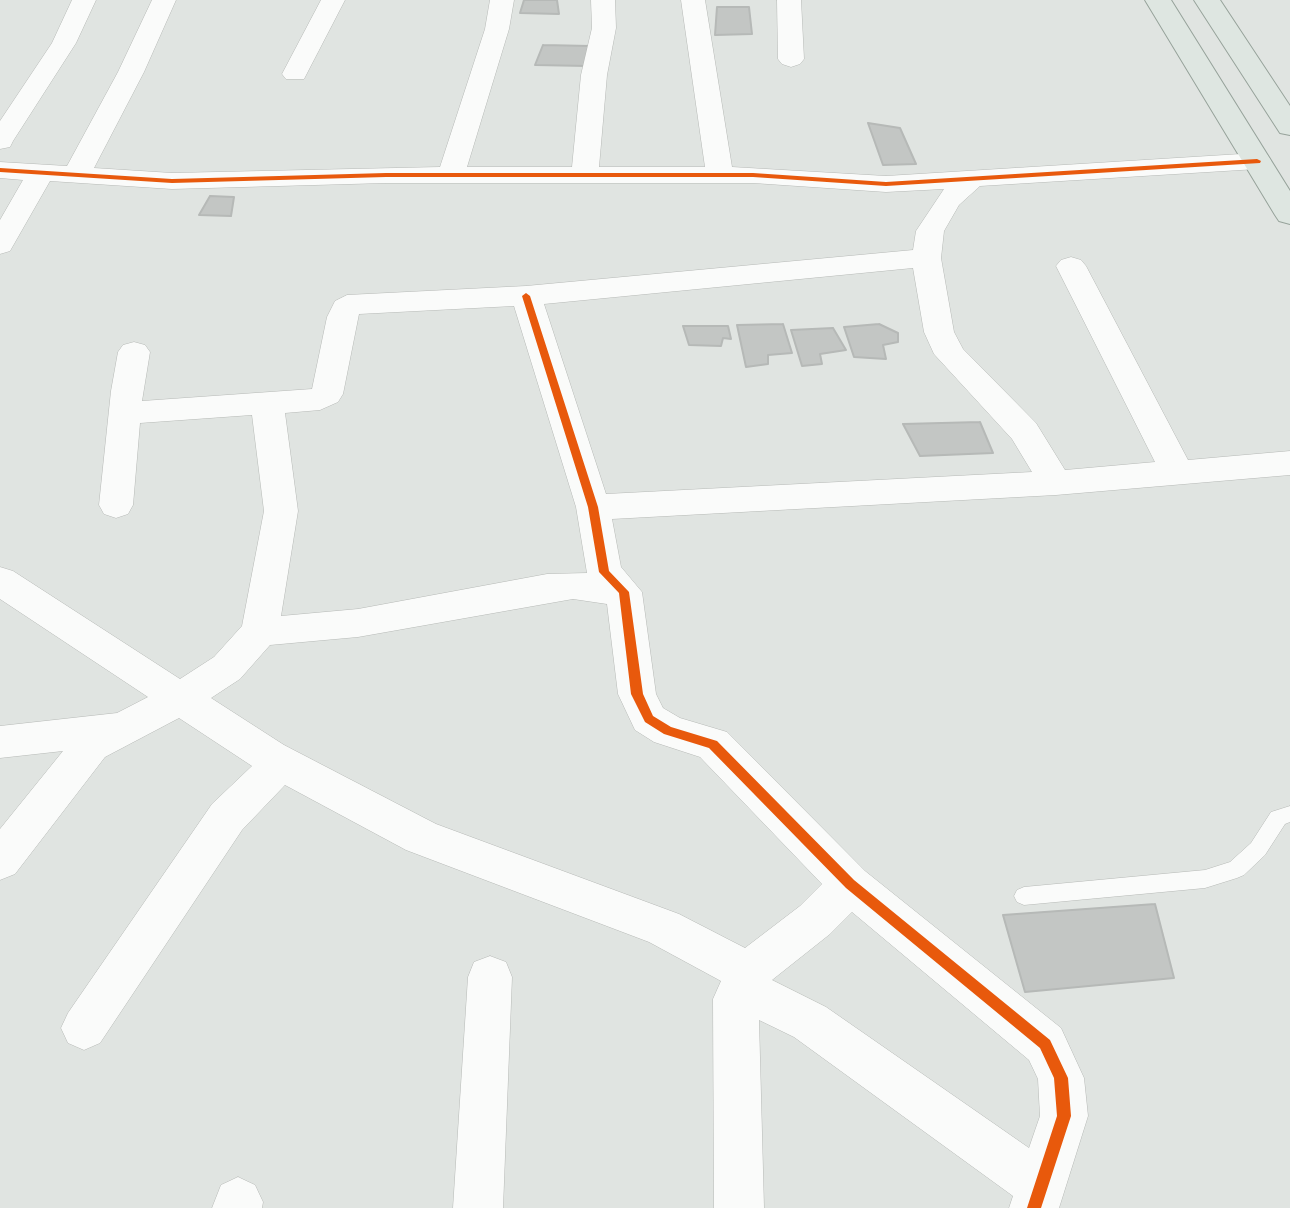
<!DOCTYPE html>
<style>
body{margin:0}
canvas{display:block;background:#e0e4e1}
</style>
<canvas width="1290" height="1208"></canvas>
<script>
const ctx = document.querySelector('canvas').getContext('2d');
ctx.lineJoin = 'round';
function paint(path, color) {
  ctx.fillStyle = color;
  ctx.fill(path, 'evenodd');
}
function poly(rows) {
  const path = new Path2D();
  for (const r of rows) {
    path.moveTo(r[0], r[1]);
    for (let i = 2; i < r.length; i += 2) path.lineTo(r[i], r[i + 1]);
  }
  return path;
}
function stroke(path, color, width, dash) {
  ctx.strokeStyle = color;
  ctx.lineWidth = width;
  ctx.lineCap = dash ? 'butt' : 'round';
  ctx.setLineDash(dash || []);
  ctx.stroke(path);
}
const building = poly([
 [524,0,557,0,559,14,520,13,524,0],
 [717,7,749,7,752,34,715,35,717,7],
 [543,45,590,46,587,66,535,65,543,45],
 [868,123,900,128,916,164,883,165,868,123],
 [210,196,234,197,231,216,199,215,210,196],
 [783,324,792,353,768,355,768,364,746,367,737,325,783,324],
 [879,324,898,333,898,342,883,345,886,359,854,357,844,327,879,324],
 [683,326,728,326,731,339,723,338,721,346,689,345,683,326],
 [833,328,846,350,820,354,822,364,802,366,791,330,833,328],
 [980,422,993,453,920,456,903,424,980,422],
 [1155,904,1174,978,1025,992,1003,915,1155,904]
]);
paint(building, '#c3c6c4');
stroke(building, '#b6b9b7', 2);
const service = poly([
 [1290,806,1290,822,1285,824,1265,855,1244,875,1237,878,1205,888,1024,905,1017,902,1014,896,1017,890,1024,887,1205,870,1230,862,1251,843,1271,812,1290,806]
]);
const minor = poly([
 [72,0,96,0,76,43,13,141,10,147,0,149,0,121,52,43,72,0],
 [152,0,176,0,144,72,94,168,172,173,440,167,485,29,490,0,514,0,509,29,467,167,572,167,581,75,592,28,591,0,615,0,616,28,607,75,599,167,705,167,681,0,705,0,732,167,886,176,1257,153,1267,155,1271,161,1267,167,1257,169,980,186,959,205,944,231,941,258,954,332,963,349,1036,423,1065,470,1155,462,1056,266,1061,260,1071,257,1081,260,1086,266,1188,460,1290,451,1290,475,1056,495,612,519,621,567,642,592,656,694,663,708,680,718,727,732,865,871,1061,1028,1084,1078,1088,1116,1059,1208,1009,1208,1013,1196,794,1037,759,1020,764,1208,714,1208,713,999,721,981,649,942,406,850,285,785,242,830,100,1043,84,1050,68,1043,61,1028,68,1013,212,804,252,766,179,718,105,757,15,874,0,880,0,829,63,751,0,758,0,726,117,713,148,697,0,599,0,567,13,571,180,679,214,657,242,626,264,511,252,415,140,423,133,505,128,514,116,518,104,514,99,505,111,391,118,352,123,345,134,342,145,345,150,352,142,401,312,389,327,317,335,301,347,295,526,286,913,250,916,231,944,189,886,192,753,183,386,183,172,189,50,181,10,251,0,254,0,220,23,180,0,178,0,162,67,166,118,72,152,0],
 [913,268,924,332,934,354,1012,439,1032,472,606,494,544,304,913,268],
 [514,306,576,507,587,573,547,574,358,609,281,616,298,511,285,413,320,410,338,402,343,394,359,314,514,306],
 [573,599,607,604,618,694,635,730,654,742,700,757,822,884,800,906,745,948,679,914,436,824,284,745,211,698,240,679,270,645,358,637,573,599],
 [852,912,1029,1060,1038,1079,1040,1116,1029,1148,826,1007,772,980,830,934,852,912],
 [321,0,345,0,304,79,286,79,282,74,321,0],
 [777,0,801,0,804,59,800,64,791,67,782,64,778,59,777,0],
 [490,956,506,962,512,977,503,1208,453,1208,468,977,474,962,490,956],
 [238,1177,255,1185,263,1202,262,1208,212,1208,221,1185,238,1177]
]);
const primary = poly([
 [1145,0,1171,0,1290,191,1290,224,1279,221,1275,215,1145,0],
 [1194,0,1220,0,1290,106,1290,135,1280,133,1194,0]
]);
stroke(service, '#b6b9b6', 1);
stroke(minor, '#b6b9b6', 1);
stroke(primary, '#97a39b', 2);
paint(service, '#fafbfa');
paint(minor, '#fafbfa');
paint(primary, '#dee6e1');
paint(poly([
 [1257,159,1261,161,1260,163,886,186,753,177,386,177,172,183,0,172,0,168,172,179,386,173,753,173,886,182,1257,159],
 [526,293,530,296,598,507,609,571,629,592,643,694,653,716,671,727,717,741,854,880,1050,1040,1068,1078,1071,1116,1041,1208,1027,1208,1057,1116,1054,1078,1040,1048,846,888,709,748,664,734,645,722,631,694,619,593,599,572,588,507,522,296,526,293]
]), '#e8590c');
</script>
